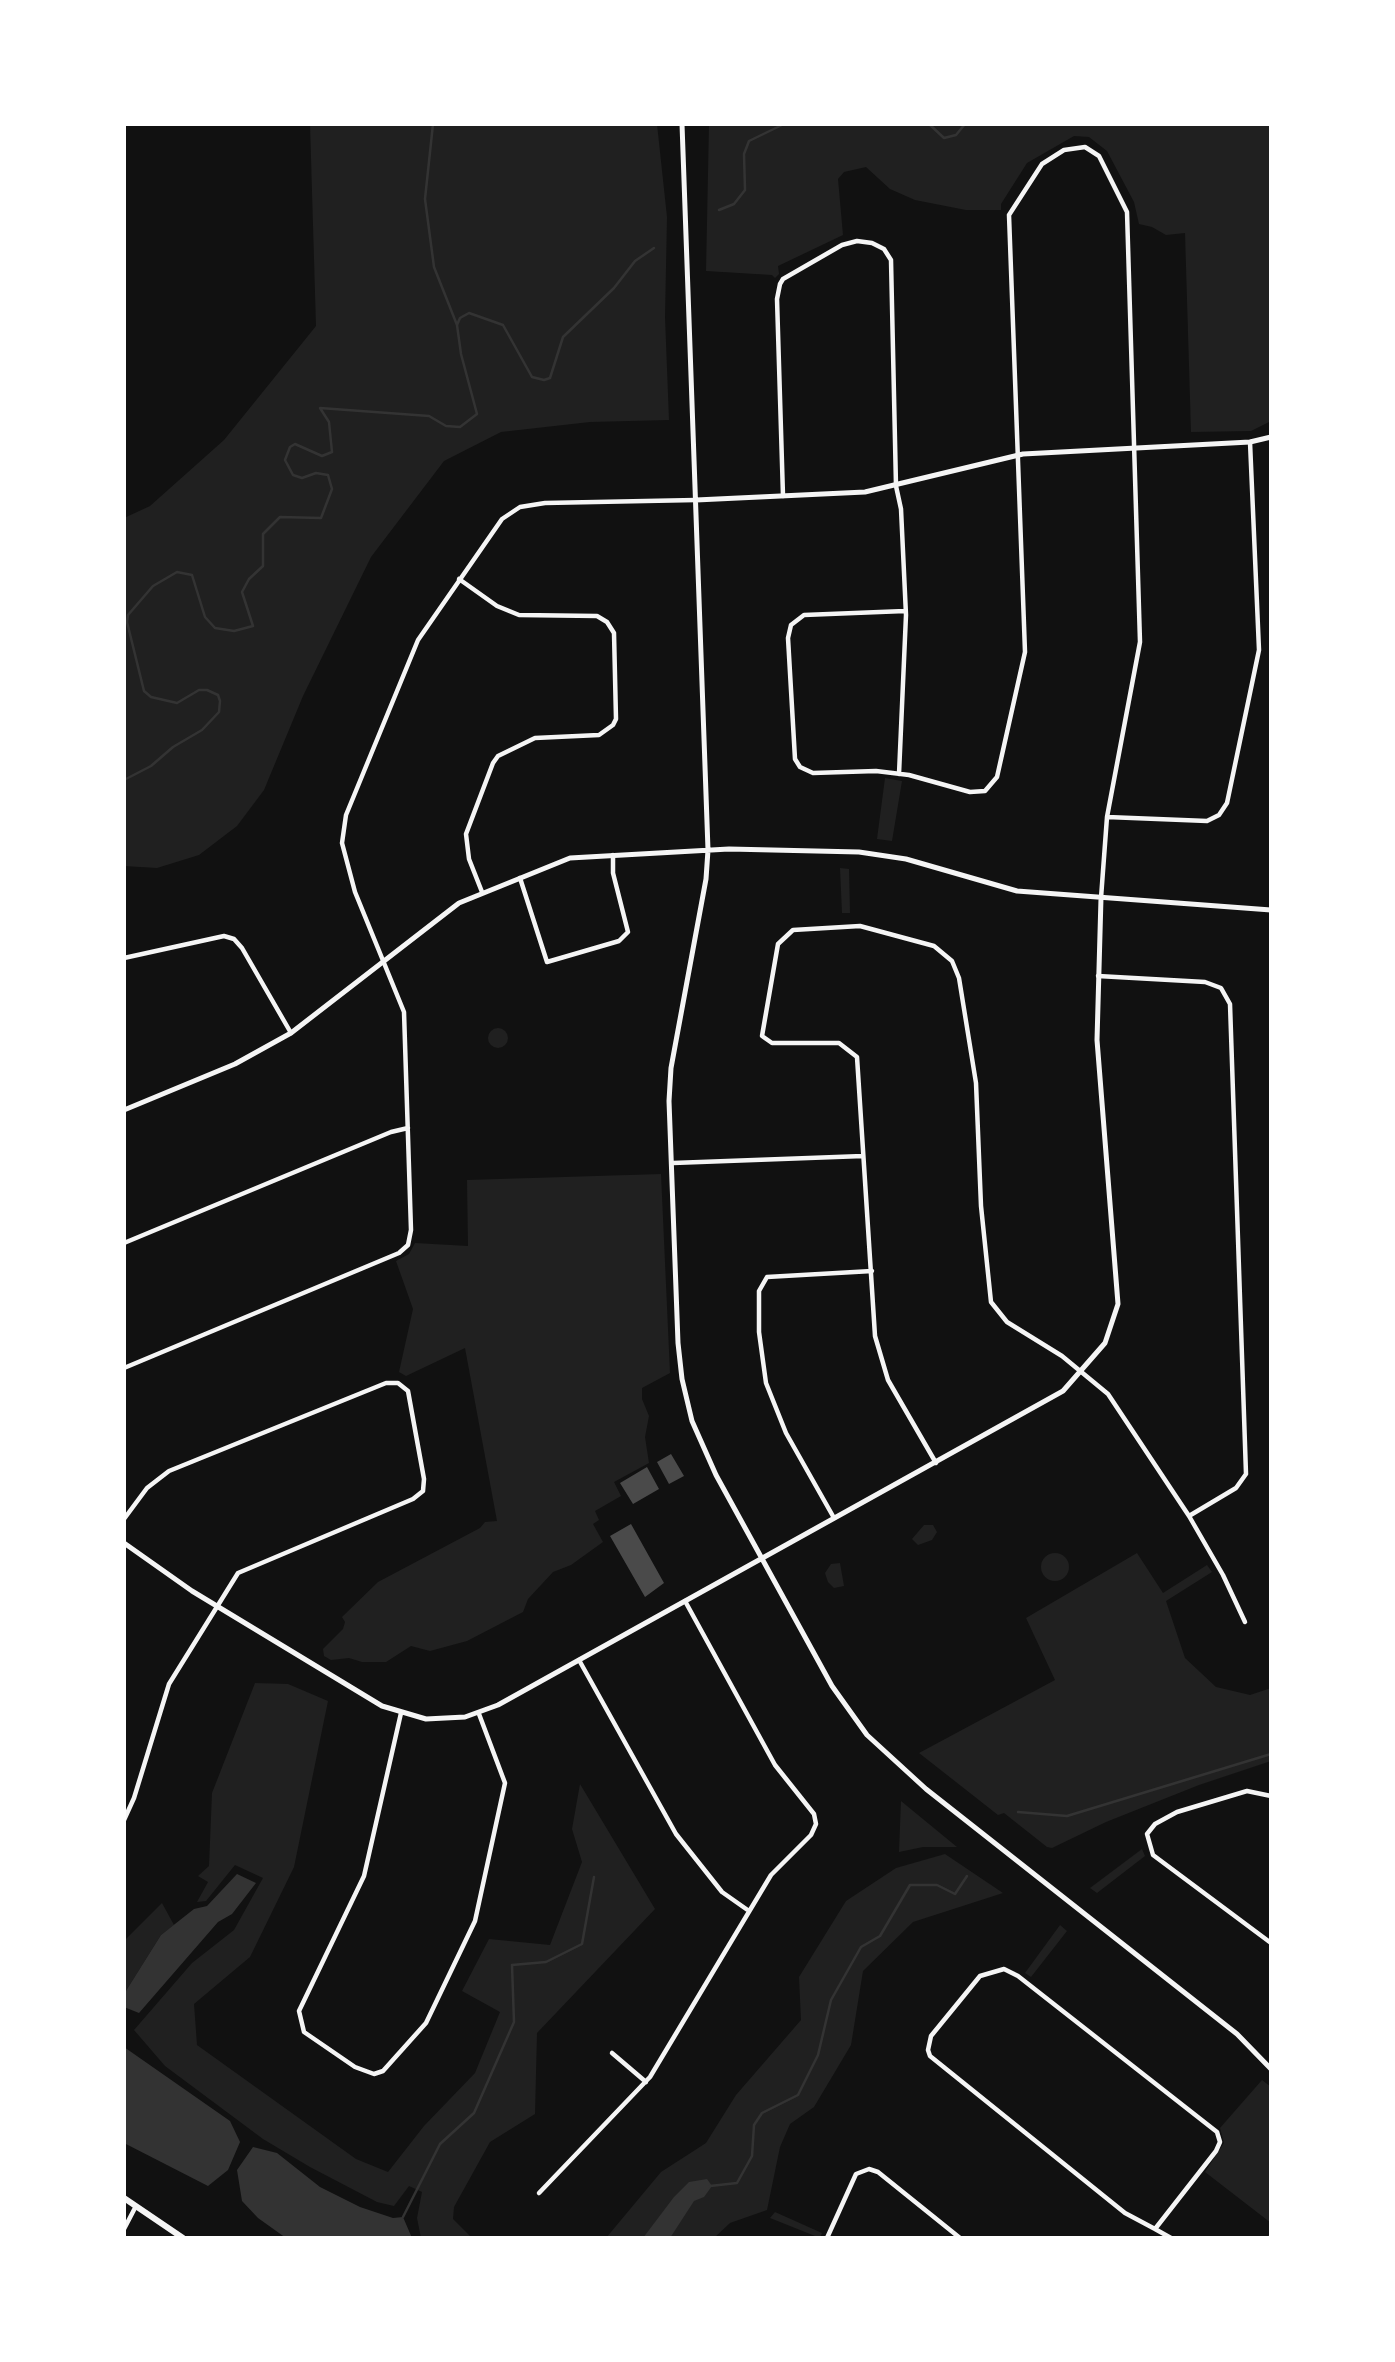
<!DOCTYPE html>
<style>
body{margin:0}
#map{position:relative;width:1395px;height:2362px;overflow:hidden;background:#111;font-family:Barlow,sans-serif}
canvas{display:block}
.frame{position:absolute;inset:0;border:126px solid #fff;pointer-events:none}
</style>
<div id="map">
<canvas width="1395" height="2362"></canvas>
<div class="frame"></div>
</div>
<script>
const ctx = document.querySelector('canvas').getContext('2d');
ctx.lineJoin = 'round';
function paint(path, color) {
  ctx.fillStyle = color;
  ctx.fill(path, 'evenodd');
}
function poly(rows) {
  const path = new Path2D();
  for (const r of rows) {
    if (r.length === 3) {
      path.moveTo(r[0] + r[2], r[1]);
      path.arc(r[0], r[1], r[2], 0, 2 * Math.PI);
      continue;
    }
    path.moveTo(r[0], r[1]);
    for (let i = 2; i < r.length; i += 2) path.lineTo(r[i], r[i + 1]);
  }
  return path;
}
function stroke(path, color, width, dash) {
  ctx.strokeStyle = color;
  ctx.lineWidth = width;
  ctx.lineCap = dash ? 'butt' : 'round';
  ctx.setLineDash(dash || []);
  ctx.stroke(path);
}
paint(poly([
 [310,124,657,124,667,217,665,317,669,420,590,422,501,432,444,461,371,557,303,696,264,790,237,826,199,855,157,868,124,866,124,518,150,506,224,440,316,326],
 [709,124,1271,124,1271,421,1251,431,1191,432,1185,233,1166,235,1152,227,1139,224,1134,202,1107,151,1089,137,1074,136,1027,163,1001,204,1001,210,966,210,915,200,890,189,866,167,844,172,838,179,843,235,778,266,779,274,775,278,772,275,706,271],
 [885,778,902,781,892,841,877,839],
 [840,868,849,869,850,913,842,913],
 [498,1038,10],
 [661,1174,670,1373,642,1388,642,1399,649,1416,645,1437,649,1463,614,1482,621,1496,595,1511,599,1520,593,1524,603,1542,571,1565,553,1572,528,1599,523,1612,467,1641,430,1651,411,1646,386,1662,362,1662,349,1658,331,1660,324,1656,323,1649,343,1629,345,1622,342,1617,378,1582,480,1528,485,1522,497,1521,465,1348,406,1376,399,1372,413,1309,396,1261,409,1254,415,1243,468,1246,467,1180],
 [924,1525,933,1525,937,1532,932,1540,918,1545,912,1539],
 [1055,1567,14],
 [1137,1553,1163,1593,1207,1565,1212,1572,1166,1601,1185,1658,1216,1687,1250,1695,1271,1688,1271,1761,1199,1785,1106,1822,1052,1848,1047,1847,1004,1813,998,1815,919,1753,1055,1680,1026,1618],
 [840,1563,844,1586,834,1588,828,1582,825,1573,831,1564],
 [255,1683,288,1684,328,1701,294,1867,250,1957,194,2004,197,2045,356,2159,388,2172,424,2126,475,2073,500,2012,462,1991,489,1939,550,1945,582,1862,572,1829,580,1784,655,1909,537,2033,535,2114,490,2142,454,2207,453,2219,472,2238,421,2238,417,2218,422,2192,409,2186,394,2206,377,2202,310,2167,263,2139,165,2066,134,2030,192,1963,234,1930,263,1878,235,1865,206,1901,197,1902,208,1882,198,1876,209,1866,212,1793],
 [901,1801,957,1847,923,1847,899,1852],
 [1142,1849,1145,1856,1097,1893,1090,1888],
 [945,1854,1003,1893,913,1922,863,1971,851,2045,814,2107,790,2124,780,2147,767,2210,730,2223,714,2238,606,2238,661,2172,706,2143,736,2095,801,2020,799,1977,846,1901,896,1868],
 [162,1903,174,1925,161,1935,124,1994,124,1941],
 [1060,1925,1067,1931,1031,1977,1025,1973],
 [1262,2080,1271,2087,1271,2223,1205,2172,1224,2143,1220,2128],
 [775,2212,822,2233,820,2238,770,2218]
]), '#202020');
paint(poly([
 [237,1874,256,1883,232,1914,218,1922,139,2013,124,2007,124,1994,161,1935,194,1909,207,1906],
 [124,2047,230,2121,240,2142,228,2170,208,2186,124,2143],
 [253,2147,277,2153,320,2187,360,2207,393,2218,403,2217,412,2238,286,2238,258,2218,242,2201,237,2170],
 [707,2179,712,2186,704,2197,694,2201,670,2238,643,2238,674,2197,689,2182]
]), '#333');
stroke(poly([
 [433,124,425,199,434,267,457,325],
 [929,124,944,138,956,135,965,124],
 [719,210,734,204,745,190,744,154,749,141,784,124],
 [124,780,151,766,173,747,202,730,219,712,220,701,218,695,207,690,199,690,177,703,151,697,144,691,127,622,128,615,153,586,177,572,192,575,205,617,215,628,234,631,253,626,242,592,249,579,263,566,263,534,280,517,321,518,332,489,328,475,316,473,302,478,293,475,285,460,290,447,295,444,322,456,332,452,329,422,320,408,429,416,446,426,460,427,477,414,461,354,457,325,460,318,469,313,503,325,532,377,544,380,550,378,563,337,614,288,635,261,654,248],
 [1018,1812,1067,1816,1271,1754],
 [710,2186,737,2183,752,2156,754,2125,762,2113,798,2095,818,2055,831,2000,861,1947,880,1936,910,1885,937,1885,955,1894,967,1876],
 [403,2217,440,2144,474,2113,514,2022,512,1965,546,1962,582,1944,594,1877]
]), '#333', 2.5);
paint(poly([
 [671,1454,684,1476,669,1484,657,1462],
 [647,1467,659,1489,633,1504,620,1483],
 [631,1524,664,1583,645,1597,610,1536]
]), '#4a4a4a');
stroke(poly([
 [783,496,777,299,780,284,783,279,842,245,857,241,872,243,884,249,891,260,896,486,901,509,906,615,899,774],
 [459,579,497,606,519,615,597,616,607,622,614,633,616,719,613,725,599,735,535,738,498,756,493,763,466,834,469,859,482,892],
 [905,611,804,615,791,625,788,638,795,759,800,767,813,773,876,771,909,775,970,792,985,791,997,777,1025,652,1009,215,1042,164,1064,150,1085,147,1099,156,1127,212,1140,642,1107,817,1101,898],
 [1107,817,1207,821,1219,815,1227,803,1259,650,1250,442],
 [520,878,547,962,619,941,628,932,613,873,613,855],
 [124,958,224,936,234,939,242,948,291,1033],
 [1098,976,1205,982,1221,988,1230,1004,1246,1474,1236,1488,1189,1516],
 [673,1163,863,1156],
 [124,1243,391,1132,408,1128],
 [124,1368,399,1253,408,1245,411,1230,404,1012,355,892,342,843,346,815,418,640,502,519,520,507,545,503,696,500],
 [936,1463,888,1380,875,1336,857,1057,839,1043,772,1043,762,1036,778,944,793,930,860,926,934,946,952,961,959,978,976,1083,981,1206,991,1302,1007,1322,1062,1356,1108,1394,1189,1516,1223,1575,1245,1622],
 [834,1518,786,1433,766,1383,759,1332,759,1291,767,1277,872,1271],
 [124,1519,147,1488,169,1471,386,1383,398,1383,408,1391,424,1479,423,1491,413,1499,238,1573,169,1684,134,1798,124,1820],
 [579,1660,676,1834,722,1892,749,1911],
 [401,1713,364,1876,299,2011,304,2032,355,2067,374,2074,383,2071,426,2023,475,1921,505,1783,479,1714],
 [1271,1796,1247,1791,1177,1812,1155,1824,1147,1834,1153,1855,1271,1943],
 [612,2053,646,2082],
 [539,2193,650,2077,771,1875,811,1835,816,1824,814,1814,775,1765,685,1601],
 [124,2229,136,2206],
 [1155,2229,1216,2151,1220,2142,1217,2132,1018,1976,1004,1969,980,1976,931,2036,928,2050,930,2056,1125,2213,1155,2229,1171,2238],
 [827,2238,856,2174,869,2169,878,2172,960,2238]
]), '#f5f5f5', 4.5);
stroke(poly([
 [682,124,708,850,706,879,671,1068,669,1101,678,1343,682,1379,692,1421,716,1475,832,1686,867,1735,926,1789,1237,2034,1271,2069],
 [696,500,865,492,1023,454,1250,442,1271,437],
 [124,1110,235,1064,291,1033,459,903,570,858,729,849,859,852,906,859,1017,891,1271,910],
 [124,1543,192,1591,382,1706,426,1719,465,1717,498,1705,1063,1391,1105,1343,1118,1304,1097,1040,1101,898],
 [1270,2238,1271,2238]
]), '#f5f5f5', 5);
stroke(poly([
 [124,2198,183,2238]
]), '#f5f5f5', 6);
</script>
